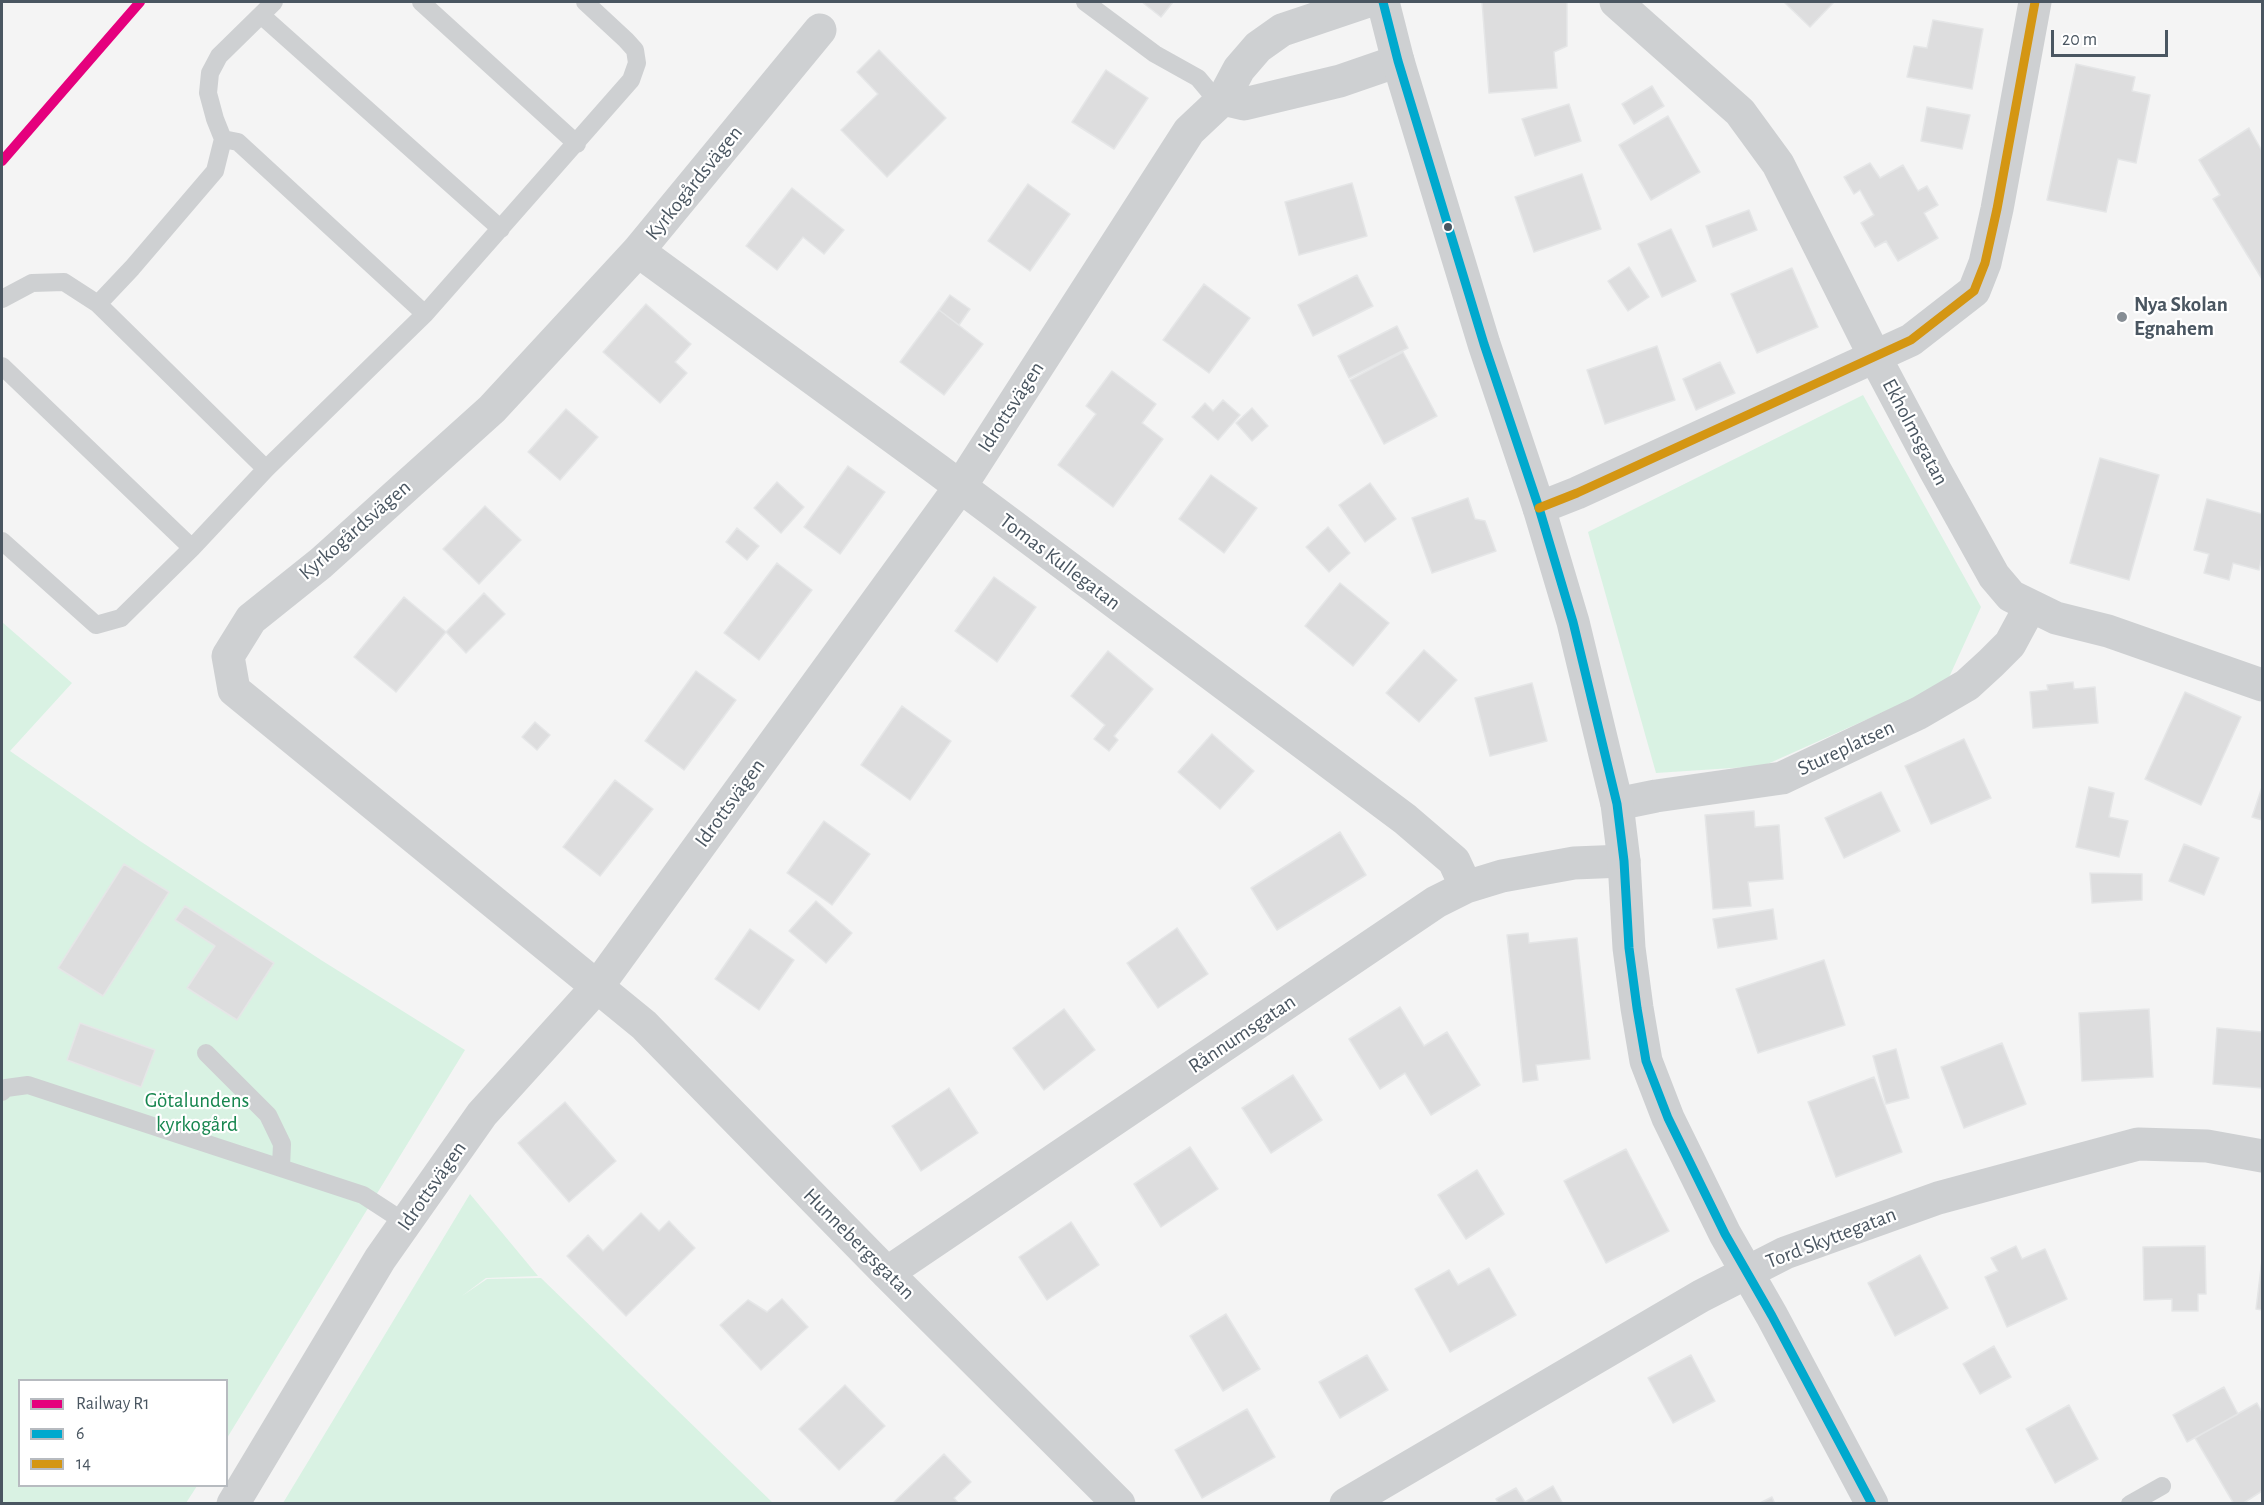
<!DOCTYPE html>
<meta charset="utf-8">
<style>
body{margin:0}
#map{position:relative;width:2264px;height:1505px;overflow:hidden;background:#f4f4f4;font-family:"Alegreya Sans",sans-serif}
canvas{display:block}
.frame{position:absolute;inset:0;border:3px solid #4a5661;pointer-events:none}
.legend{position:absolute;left:18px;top:1379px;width:210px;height:108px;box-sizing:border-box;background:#fff;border:2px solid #b7bbc0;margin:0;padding:8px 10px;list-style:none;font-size:18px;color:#4a5661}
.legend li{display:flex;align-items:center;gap:12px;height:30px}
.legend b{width:30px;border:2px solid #b7bbc0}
.scale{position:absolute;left:2051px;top:30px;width:117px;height:27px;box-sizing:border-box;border:3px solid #4a5661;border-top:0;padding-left:8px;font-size:18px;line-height:21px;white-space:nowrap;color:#4a5661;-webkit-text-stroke:4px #fff;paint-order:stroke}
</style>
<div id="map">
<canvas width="2264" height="1505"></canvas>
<div class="frame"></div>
<ul class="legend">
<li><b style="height:8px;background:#e5007d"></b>Railway R1</li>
<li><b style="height:8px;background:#00a9ce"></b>6</li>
<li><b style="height:8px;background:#d49613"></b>14</li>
</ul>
<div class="scale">20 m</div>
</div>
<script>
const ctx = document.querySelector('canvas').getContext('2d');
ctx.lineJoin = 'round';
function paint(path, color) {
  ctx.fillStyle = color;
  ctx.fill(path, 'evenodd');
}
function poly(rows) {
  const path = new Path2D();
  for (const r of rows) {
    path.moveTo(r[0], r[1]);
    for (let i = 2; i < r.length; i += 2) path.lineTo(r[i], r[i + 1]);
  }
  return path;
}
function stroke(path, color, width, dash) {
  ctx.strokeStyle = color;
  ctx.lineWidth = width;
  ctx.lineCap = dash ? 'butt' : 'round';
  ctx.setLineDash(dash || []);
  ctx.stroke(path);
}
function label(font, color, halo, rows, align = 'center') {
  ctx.font = font + ' "Alegreya Sans",sans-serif';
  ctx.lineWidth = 4.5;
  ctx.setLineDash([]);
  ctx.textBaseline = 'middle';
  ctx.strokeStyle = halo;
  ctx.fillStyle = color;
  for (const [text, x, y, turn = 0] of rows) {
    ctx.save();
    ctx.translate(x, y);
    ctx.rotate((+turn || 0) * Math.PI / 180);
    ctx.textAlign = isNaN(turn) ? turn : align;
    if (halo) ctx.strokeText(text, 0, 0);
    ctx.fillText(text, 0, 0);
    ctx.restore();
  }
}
paint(poly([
 [1863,395,1981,607,1946,684,1763,766,1656,773,1588,532],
 [2,622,72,683,10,751,140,841,321,960,465,1050,227,1438,226,1380,20,1380,20,1486,197,1486,186,1503,2,1503],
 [470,1194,538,1276,486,1278,462,1296,487,1279,541,1278,773,1503,283,1503]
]), '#d9f2e3');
const building = poly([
 [1142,2,1173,2,1161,17,1142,2],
 [1482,2,1567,2,1567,46,1554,52,1557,88,1489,93,1482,2],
 [1784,2,1834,2,1810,27,1784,2],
 [1933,20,1983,29,1972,89,1907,77,1914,46,1927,48,1933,20],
 [879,50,946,118,887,177,841,130,878,94,857,72,879,50],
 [2076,64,2135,77,2132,91,2150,95,2136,163,2118,159,2106,212,2047,200,2076,64],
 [1106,70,1148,98,1114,149,1072,122,1106,70],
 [1652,86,1664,106,1634,124,1622,104,1652,86],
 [1569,104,1581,141,1535,156,1522,119,1569,104],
 [1927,107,1970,115,1962,149,1921,141,1927,107],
 [1668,116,1700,172,1651,200,1619,145,1668,116],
 [2249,128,2262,151,2262,279,2213,199,2220,195,2199,160,2249,128],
 [1870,163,1880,178,1903,165,1918,191,1927,186,1938,205,1924,213,1938,238,1898,261,1886,241,1875,247,1861,223,1874,215,1860,190,1854,194,1844,177,1870,163],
 [1582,174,1601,229,1534,252,1515,197,1582,174],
 [1352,183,1367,236,1299,255,1285,202,1352,183],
 [1028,184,1070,214,1030,271,988,241,1028,184],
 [792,188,844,230,824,254,803,237,777,270,746,246,792,188],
 [1749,210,1757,230,1713,247,1706,226,1749,210],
 [1671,229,1696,281,1662,297,1638,244,1671,229],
 [1629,267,1649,297,1628,311,1608,281,1629,267],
 [1792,268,1818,327,1757,353,1731,294,1792,268],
 [1357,275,1373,306,1313,336,1298,305,1357,275],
 [1204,284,1250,318,1209,373,1163,340,1204,284],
 [950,295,970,309,959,325,939,310,950,295],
 [646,304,691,344,675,362,687,373,660,403,603,352,646,304],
 [939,310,983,344,944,395,900,362,939,310],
 [1397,326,1408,348,1349,378,1338,356,1397,326],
 [1657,346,1675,400,1605,424,1587,370,1657,346],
 [1403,352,1437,416,1384,444,1350,380,1403,352],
 [1720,362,1735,393,1696,410,1683,379,1720,362],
 [1112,371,1156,404,1142,423,1163,439,1113,507,1058,465,1096,414,1086,406,1112,371],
 [1223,400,1240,415,1218,440,1192,417,1205,403,1213,411,1223,400],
 [1252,408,1268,426,1252,441,1236,423,1252,408],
 [566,409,598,437,560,480,528,452,566,409],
 [2100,458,2159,475,2129,580,2070,563,2100,458],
 [848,466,885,492,840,554,804,527,848,466],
 [1211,475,1257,508,1224,553,1179,519,1211,475],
 [777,482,804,507,781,533,754,508,777,482],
 [1370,483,1396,519,1365,542,1339,505,1370,483],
 [1468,498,1475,519,1485,521,1496,551,1432,573,1412,518,1468,498],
 [2207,499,2262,514,2262,557,2259,570,2233,563,2229,580,2204,573,2209,554,2194,550,2207,499],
 [485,506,521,540,479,584,443,549,485,506],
 [1328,527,1350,553,1329,572,1306,547,1328,527],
 [737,528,759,546,747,560,726,542,737,528],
 [777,563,812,590,759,660,724,633,777,563],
 [994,577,1036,607,997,662,955,631,994,577],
 [1340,583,1389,623,1353,666,1305,626,1340,583],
 [484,593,505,614,466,653,446,632,484,593],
 [404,597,446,632,396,692,354,657,404,597],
 [1424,650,1457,680,1419,722,1386,693,1424,650],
 [1108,651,1153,689,1114,736,1118,740,1109,751,1094,739,1105,725,1071,696,1108,651],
 [696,671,736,700,684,770,645,741,696,671],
 [2073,682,2074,689,2095,687,2098,723,2033,728,2030,692,2048,690,2047,685,2073,682],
 [1532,683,1547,741,1490,756,1475,698,1532,683],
 [2185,692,2241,717,2201,805,2145,779,2185,692],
 [902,706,951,741,910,800,861,765,902,706],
 [535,722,550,735,537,750,522,737,535,722],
 [1212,734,1254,771,1220,809,1178,772,1212,734],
 [1964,739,1991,798,1931,824,1905,766,1964,739],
 [615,780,653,809,600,876,563,847,615,780],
 [2089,787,2114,793,2109,817,2128,821,2119,857,2076,847,2089,787],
 [2262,787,2262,820,2252,817,2262,787],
 [1881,792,1900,831,1844,858,1825,818,1881,792],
 [1754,811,1755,827,1779,825,1783,879,1748,882,1751,906,1713,909,1705,815,1754,811],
 [824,821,870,854,832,905,787,873,824,821],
 [1340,832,1366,875,1277,930,1251,888,1340,832],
 [2184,844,2219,858,2204,895,2169,881,2184,844],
 [124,864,169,892,103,996,58,968,124,864],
 [2090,873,2142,874,2142,900,2092,903,2090,873],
 [816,901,852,933,826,963,789,931,816,901],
 [185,906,274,963,237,1020,187,988,215,946,175,920,185,906],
 [1773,909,1777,939,1718,948,1713,919,1773,909],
 [1177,928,1208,974,1158,1008,1127,963,1177,928],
 [750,929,794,960,759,1010,715,979,750,929],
 [1528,933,1529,943,1577,938,1590,1059,1536,1065,1538,1080,1523,1082,1507,935,1528,933],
 [1824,960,1845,1025,1758,1053,1736,989,1824,960],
 [1400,1007,1424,1046,1447,1032,1480,1085,1431,1115,1405,1073,1380,1089,1349,1039,1400,1007],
 [1064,1009,1095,1050,1044,1090,1013,1048,1064,1009],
 [2149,1009,2153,1077,2082,1081,2079,1013,2149,1009],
 [80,1023,155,1050,141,1087,67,1060,80,1023],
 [2217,1028,2262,1032,2262,1088,2213,1084,2217,1028],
 [2002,1043,2026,1104,1964,1128,1941,1067,2002,1043],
 [1896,1049,1909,1098,1886,1104,1873,1056,1896,1049],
 [1293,1075,1322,1120,1271,1153,1242,1108,1293,1075],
 [1874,1077,1902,1152,1836,1177,1808,1102,1874,1077],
 [949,1088,978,1133,921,1171,892,1126,949,1088],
 [565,1102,616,1161,569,1202,518,1143,565,1102],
 [1190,1147,1218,1189,1161,1227,1134,1184,1190,1147],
 [1626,1149,1669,1231,1606,1263,1564,1181,1626,1149],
 [1477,1170,1504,1214,1466,1239,1438,1195,1477,1170],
 [641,1213,659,1231,669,1221,695,1248,626,1316,567,1256,588,1235,603,1251,641,1213],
 [1071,1222,1099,1265,1047,1300,1019,1257,1071,1222],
 [2016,1246,2022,1259,2045,1249,2067,1299,2007,1327,1985,1277,1998,1271,1991,1258,2016,1246],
 [2205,1246,2206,1294,2198,1294,2198,1311,2172,1311,2172,1299,2144,1300,2143,1247,2205,1246],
 [1920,1255,1948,1308,1895,1336,1868,1283,1920,1255],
 [2262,1260,2262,1310,2256,1309,2262,1260],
 [1489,1268,1516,1315,1450,1352,1415,1289,1449,1270,1458,1285,1489,1268],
 [782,1299,808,1327,761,1370,720,1325,748,1300,767,1312,782,1299],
 [1226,1314,1260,1369,1223,1391,1190,1336,1226,1314],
 [1994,1346,2011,1377,1980,1394,1963,1364,1994,1346],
 [1367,1355,1388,1390,1340,1418,1319,1382,1367,1355],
 [1691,1355,1715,1401,1673,1423,1648,1378,1691,1355],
 [845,1385,885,1426,839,1470,799,1429,845,1385],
 [2224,1387,2238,1414,2187,1442,2173,1415,2224,1387],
 [2257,1403,2262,1412,2262,1491,2242,1504,2234,1504,2195,1438,2257,1403],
 [2069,1405,2098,1459,2055,1483,2026,1429,2069,1405],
 [1247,1409,1275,1457,1202,1498,1175,1450,1247,1409],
 [944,1454,971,1482,954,1498,959,1504,892,1504,944,1454],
 [1553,1486,1563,1504,1499,1504,1496,1499,1516,1488,1525,1502,1553,1486],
 [1772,1497,1775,1504,1758,1504,1772,1497]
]);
paint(building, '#ddddde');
stroke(building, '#e5e6e7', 1.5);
stroke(poly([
 [421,2,577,144],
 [1085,2,1155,54,1198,78,1219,103],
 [261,15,501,229],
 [223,139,238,142,425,314],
 [2,299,32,283,64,282,98,304,132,268,215,171,223,139,215,119,208,93,210,73,219,56,274,2],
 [98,304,266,469],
 [2,366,192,548],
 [2,541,96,625,121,618,192,548,266,469,425,314,631,80,637,63,635,50,626,40,585,2],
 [206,1053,268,1115,282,1144,281,1167],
 [2,1092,6,1088,28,1085,363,1195,406,1223],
 [2130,1504,2162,1486]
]), '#ced0d2', 18);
stroke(poly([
 [1616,2,1740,112,1778,164,1875,357,1935,470,1994,576,2011,596,2056,618,2108,631,2262,685],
 [820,30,638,251,492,409,321,563,251,619,228,656,234,690,644,1025,887,1273,1119,1504],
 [1223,99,1244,104,1340,81,1398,61],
 [638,251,938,470,1405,819,1454,861,1466,887],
 [1539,508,1577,493,1911,340,1974,291,1985,263,1997,209,2035,2],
 [1617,804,1656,796,1782,778,1919,713,1967,685,1991,663,2010,644,2030,607],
 [887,1273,1436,902,1466,887,1502,876,1574,863,1624,861],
 [233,1504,380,1259,482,1114,597,987,960,487,1189,131,1223,99,1239,69,1258,47,1282,30,1365,2],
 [1346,1504,1701,1296,1785,1253,1938,1198,2138,1144,2207,1146,2262,1156]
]), '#ced0d2', 33);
stroke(poly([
 [1383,2,1398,61,1484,344,1539,508,1573,622,1617,804,1624,861,1629,948,1637,1008,1646,1061,1668,1118,1725,1234,1772,1316,1872,1504]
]), '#ced0d2', 33);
stroke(poly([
 [1383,2,1398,61,1484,344,1539,508,1573,622,1617,804,1624,861,1629,948,1637,1008,1646,1061,1668,1118,1725,1234,1772,1316,1872,1504]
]), '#00a9ce', 9);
stroke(poly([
 [1539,508,1577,493,1911,340,1974,291,1985,263,1997,209,2035,2]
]), '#d49613', 9);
stroke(poly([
 [2,161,140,2]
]), '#e5007d', 10);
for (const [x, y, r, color] of [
 [1448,227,5,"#4a5661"],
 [2122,317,6,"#868d94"]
]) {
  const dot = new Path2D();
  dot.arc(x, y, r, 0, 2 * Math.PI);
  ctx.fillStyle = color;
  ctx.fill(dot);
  stroke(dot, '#fff', 2);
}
label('21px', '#4a5661', '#fff', [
 ["Kyrkogårdsvägen",694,183,-51],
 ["Idrottsvägen",1011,407,-57],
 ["Ekholmsgatan",1915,432,62],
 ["Kyrkogårdsvägen",355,530,-41],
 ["Tomas Kullegatan",1060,562,37],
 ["Stureplatsen",1846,748,-25],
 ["Idrottsvägen",730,803,-54],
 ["Rånnumsgatan",1242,1034,-34],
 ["Idrottsvägen",432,1186,-55],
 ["Tord Skyttegatan",1831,1238,-21],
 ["Hunnebergsgatan",859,1244,45]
]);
label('bold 21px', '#4a5661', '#fff', [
 ["Nya Skolan",2134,305],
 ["Egnahem",2134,329]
], 'left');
label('21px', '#17864f', '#fff', [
 ["Götalundens",197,1101],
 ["kyrkogård",197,1125]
]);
</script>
